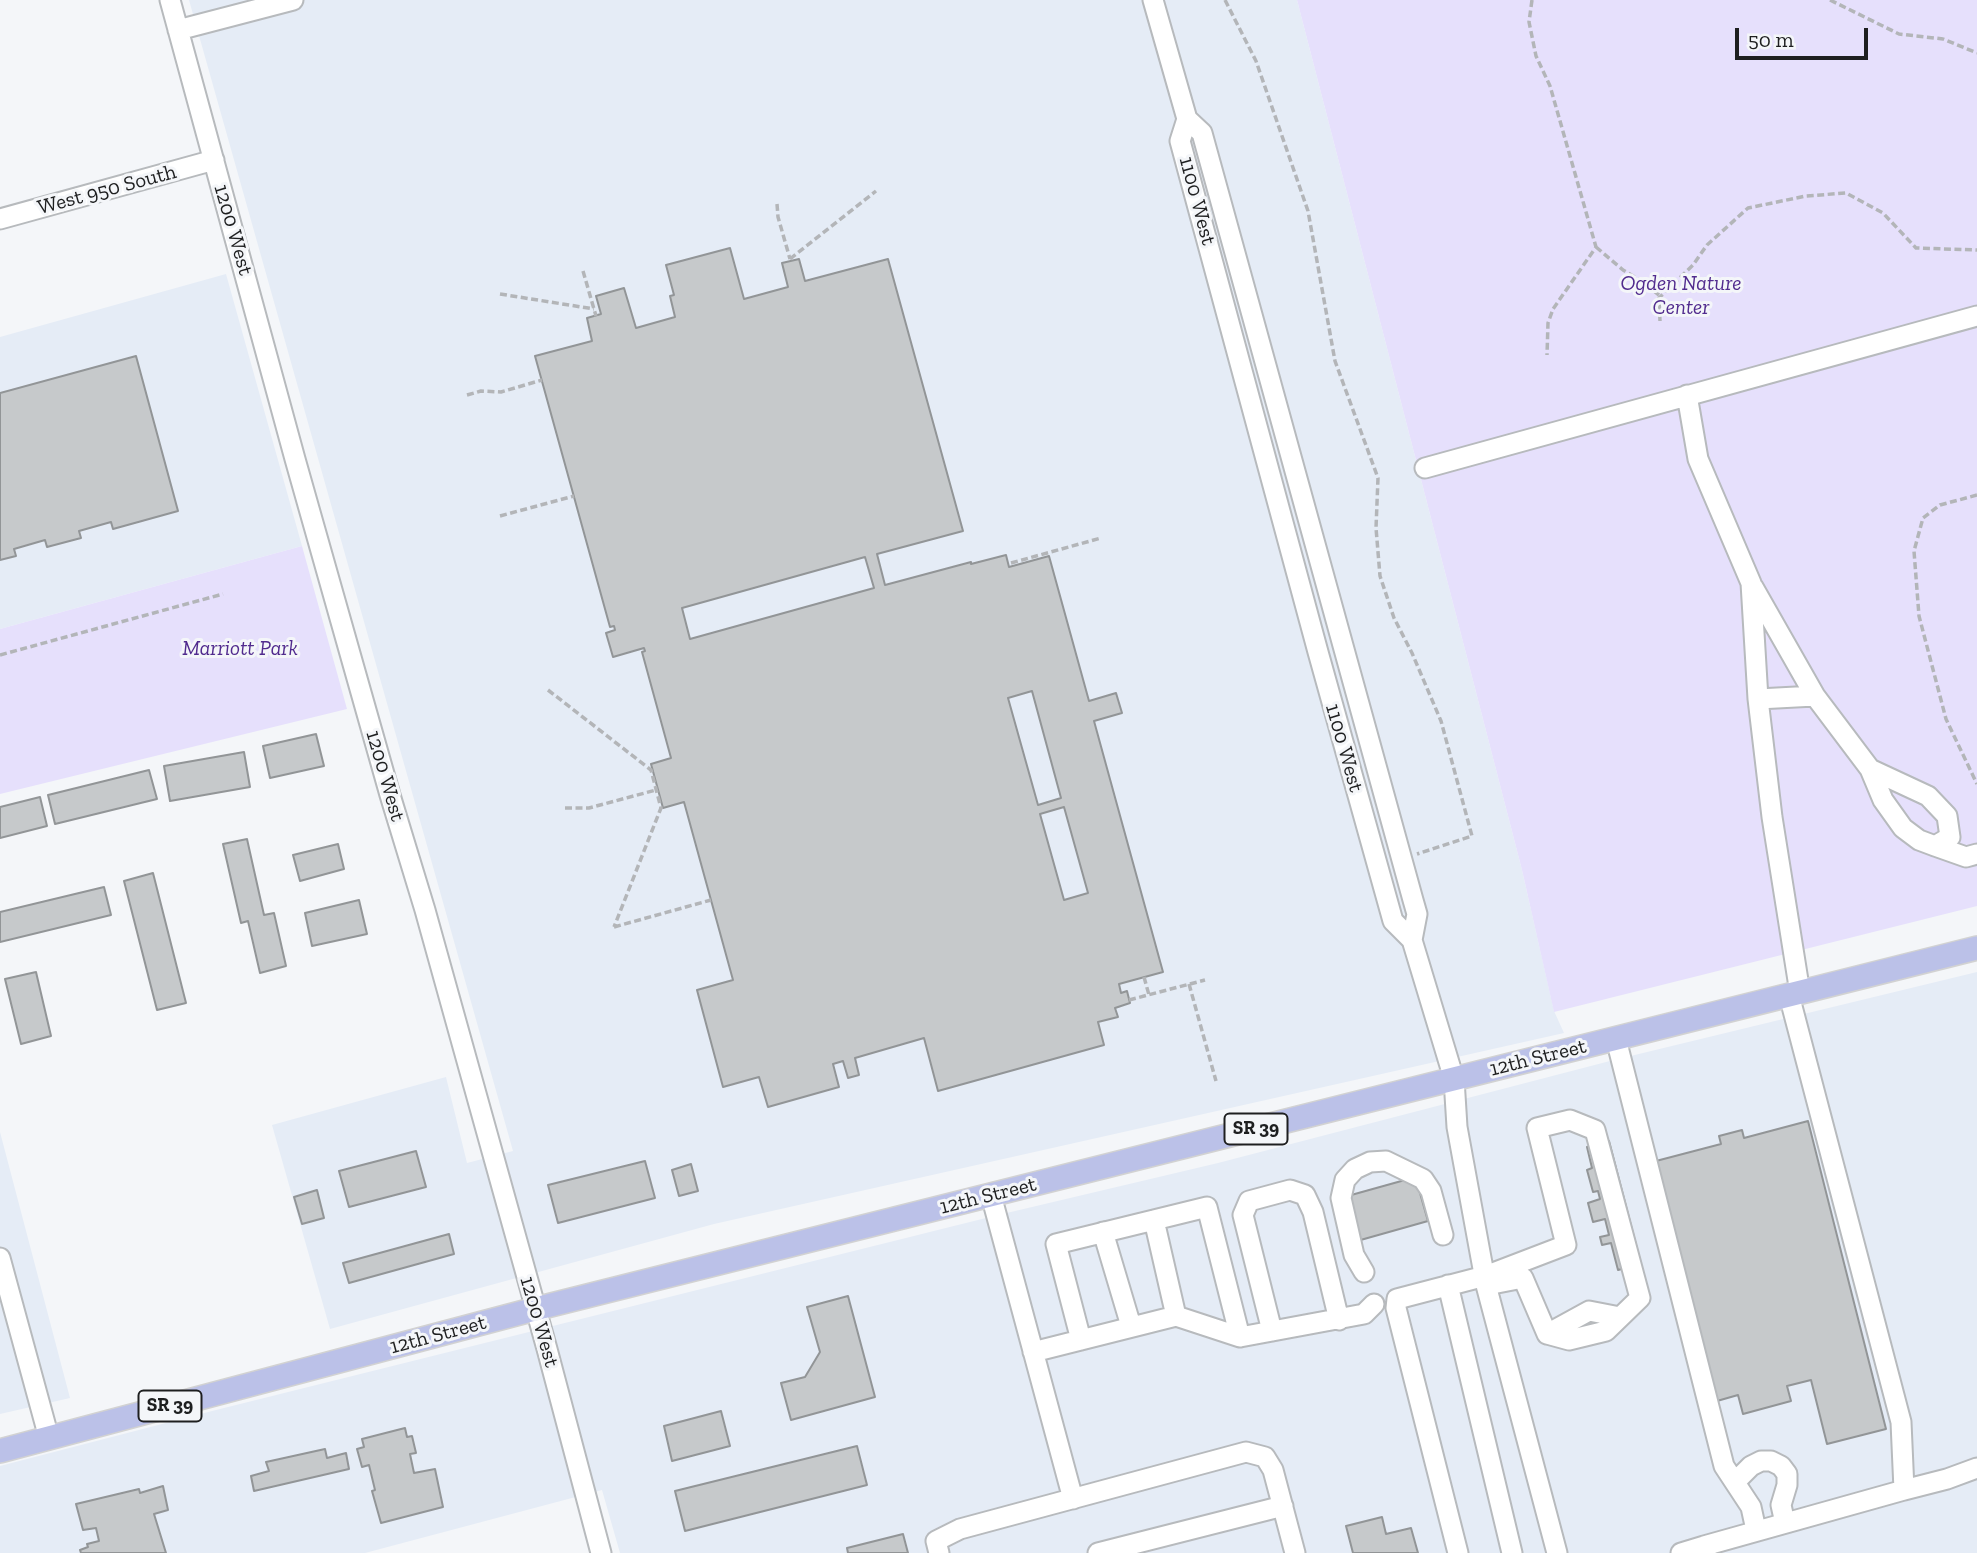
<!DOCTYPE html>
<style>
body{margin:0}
#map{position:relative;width:1977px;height:1553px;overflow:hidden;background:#f4f6f9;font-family:"Zilla Slab",serif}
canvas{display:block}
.scale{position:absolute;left:1735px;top:28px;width:133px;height:32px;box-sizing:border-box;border:4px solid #1e1f20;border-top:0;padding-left:9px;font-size:21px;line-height:24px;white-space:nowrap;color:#1e1f20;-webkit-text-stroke:5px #f4f6f9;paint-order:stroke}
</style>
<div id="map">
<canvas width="1977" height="1553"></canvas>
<div class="scale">50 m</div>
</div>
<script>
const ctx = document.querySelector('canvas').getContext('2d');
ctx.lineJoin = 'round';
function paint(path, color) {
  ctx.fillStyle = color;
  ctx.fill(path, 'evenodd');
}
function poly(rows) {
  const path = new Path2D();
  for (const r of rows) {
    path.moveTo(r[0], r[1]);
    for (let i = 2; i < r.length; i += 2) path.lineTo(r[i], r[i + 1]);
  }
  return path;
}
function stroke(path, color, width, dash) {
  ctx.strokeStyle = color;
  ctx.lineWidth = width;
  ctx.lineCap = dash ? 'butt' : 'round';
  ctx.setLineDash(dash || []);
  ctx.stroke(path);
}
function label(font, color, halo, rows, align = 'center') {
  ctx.font = font + ' "Zilla Slab",serif';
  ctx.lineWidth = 6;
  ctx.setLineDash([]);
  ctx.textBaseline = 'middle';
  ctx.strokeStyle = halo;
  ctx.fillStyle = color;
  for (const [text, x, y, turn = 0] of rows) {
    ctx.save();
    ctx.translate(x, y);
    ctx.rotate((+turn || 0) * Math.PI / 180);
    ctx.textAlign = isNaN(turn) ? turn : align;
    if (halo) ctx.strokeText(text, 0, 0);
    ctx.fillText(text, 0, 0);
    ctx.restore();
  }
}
paint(poly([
 [189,0,1297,0,1522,870,1554,1011,1564,1033,714,1224,330,1329,272,1125,446,1077,467,1163,513,1151],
 [226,274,302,546,0,629,0,337],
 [1977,972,1977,1553,620,1553,602,1490,365,1553,0,1553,0,1466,216,1410,994,1216,1218,1163,1610,1061],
 [0,1132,70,1398,0,1414]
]), '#e5ecf6');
paint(poly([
 [1297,0,1977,0,1977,906,1554,1012,1522,870],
 [302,546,347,709,0,794,0,629]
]), '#e6e0fc');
const building = poly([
 [730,248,744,299,788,287,782,263,799,259,805,281,888,259,963,531,877,554,885,585,971,562,971,564,1006,555,1009,567,1049,556,1089,701,1116,693,1122,713,1094,721,1163,972,1119,984,1121,993,1127,991,1130,1003,1115,1008,1118,1017,1098,1022,1104,1045,938,1091,924,1038,855,1058,859,1075,848,1078,843,1061,833,1064,839,1087,768,1107,759,1077,723,1087,697,990,733,980,684,802,663,808,651,764,671,758,642,652,645,651,644,648,613,657,606,633,615,630,614,626,610,627,535,356,592,341,587,318,601,314,596,296,624,288,636,328,675,317,670,296,674,295,666,265,730,248],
 [865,557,874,588,690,639,682,608,865,557],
 [1032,691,1061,798,1038,805,1008,698,1032,691],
 [1064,807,1088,893,1064,900,1040,814,1064,807],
 [136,356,178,511,113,529,111,522,79,531,81,538,47,547,45,540,14,549,16,556,0,560,0,393,136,356],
 [316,734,324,766,270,778,263,746,316,734],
 [244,752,250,787,170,801,164,766,244,752],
 [149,770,157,799,55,824,48,795,149,770],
 [40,797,47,826,0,838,0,807,40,797],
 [247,839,264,915,274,913,286,966,260,973,248,921,241,923,223,844,247,839],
 [338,844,344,869,300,881,293,855,338,844],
 [153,873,186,1003,157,1010,124,881,153,873],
 [104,887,111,915,0,942,0,912,104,887],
 [359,900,367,934,312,946,305,913,359,900],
 [36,972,51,1036,21,1044,5,979,36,972],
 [1808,1121,1886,1429,1827,1444,1811,1380,1787,1386,1791,1401,1743,1414,1738,1395,1717,1401,1656,1161,1721,1144,1719,1136,1742,1130,1744,1138,1808,1121],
 [1609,1141,1641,1264,1618,1270,1611,1243,1602,1245,1600,1237,1609,1235,1605,1219,1593,1222,1588,1203,1600,1199,1598,1191,1593,1192,1587,1170,1592,1168,1587,1147,1609,1141],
 [416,1151,426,1187,349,1207,339,1171,416,1151],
 [645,1161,655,1198,558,1223,548,1185,645,1161],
 [691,1164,698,1191,679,1196,672,1170,691,1164],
 [1405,1180,1418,1186,1428,1221,1357,1241,1344,1197,1405,1180],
 [317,1190,324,1218,302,1224,294,1197,317,1190],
 [449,1234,454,1254,349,1283,343,1263,449,1234],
 [848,1296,875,1397,791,1420,781,1383,805,1377,820,1352,807,1307,848,1296],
 [721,1411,730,1446,672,1461,664,1426,721,1411],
 [405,1428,407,1437,412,1436,416,1453,410,1454,414,1473,435,1469,443,1507,381,1523,372,1491,375,1490,369,1465,362,1467,357,1449,364,1447,362,1439,405,1428],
 [857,1446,867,1485,685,1531,675,1491,857,1446],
 [325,1449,327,1458,346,1453,349,1469,254,1491,251,1476,269,1471,266,1462,325,1449],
 [163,1486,168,1510,154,1514,166,1553,81,1553,80,1550,88,1547,87,1544,99,1541,96,1528,83,1530,76,1504,139,1489,140,1493,163,1486],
 [1382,1517,1386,1534,1411,1528,1418,1553,1353,1553,1346,1526,1382,1517],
 [903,1534,908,1553,848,1553,847,1548,903,1534]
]);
paint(building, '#c6c9cb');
stroke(building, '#929597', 2);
const minor = poly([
 [170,0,295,459,390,795,425,910,547,1349,601,1553],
 [1153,0,1187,119],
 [178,30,293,0],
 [1187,119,1202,133,1413,900,1417,914,1412,940,1454,1079,1457,1127,1486,1285,1557,1553],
 [1187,119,1180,141,1318,652,1393,921,1412,940],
 [0,219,214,160],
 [1687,395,1698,459,1751,583,1758,699,1772,817,1800,993],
 [1425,468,1977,316],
 [1753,587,1815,696,1870,769,1928,796,1947,816,1950,837,1935,846],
 [1758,699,1815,696],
 [1870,769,1883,800,1903,828,1919,840,1935,846,1966,857,1977,854],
 [1616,1039,1724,1466,1751,1507,1756,1530],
 [991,1195,1073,1499],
 [1103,1232,1131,1326],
 [0,1258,49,1438],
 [1364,1272,1354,1255,1341,1198,1345,1180,1355,1169,1370,1162,1386,1161,1423,1179,1431,1191,1443,1235],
 [1448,1285,1512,1553],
 [1487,1285,1523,1278,1547,1334],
 [1272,1331,1243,1215,1249,1201,1290,1190,1305,1195,1313,1212,1339,1320],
 [1547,1334,1589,1311,1620,1317],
 [1240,1337,1364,1314,1374,1304],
 [1081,1340,1056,1244,1154,1220],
 [1033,1352,1176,1316,1154,1220,1207,1207,1240,1337,1176,1316],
 [1735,1482,1751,1466,1761,1461,1771,1461,1781,1466,1787,1474,1787,1485,1781,1505,1785,1523],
 [1904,1490,1947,1479,1977,1468],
 [1704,1546,1904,1490,1901,1422,1789,995],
 [939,1553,936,1541,960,1529,1246,1452,1265,1457,1273,1470,1295,1553],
 [1098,1553,1283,1506],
 [1458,1553,1396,1308,1397,1299,1485,1276,1566,1245,1537,1128,1570,1120,1595,1130,1640,1298,1606,1331,1569,1340,1547,1334],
 [1681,1553,1704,1546,1706,1553]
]);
const major = poly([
 [0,1451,535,1309,1977,948]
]);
stroke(minor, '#b7babd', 23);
stroke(major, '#d2d2d2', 26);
stroke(poly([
 [1225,0,1256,61,1308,211,1335,361,1378,478,1376,528,1380,576,1394,618,1412,653,1441,721,1472,836,1417,854],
 [1532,0,1529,22,1536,56,1550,86,1596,247,1553,309,1548,323,1547,355],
 [1830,0,1899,34,1943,39,1977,53],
 [777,204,778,217,790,259],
 [1596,247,1623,270,1638,279,1659,295],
 [790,259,876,191],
 [583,271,596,316],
 [500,294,594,309],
 [1660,321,1659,298,1693,265,1707,245,1748,208,1806,196,1846,193,1883,213,1916,248,1977,250],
 [467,395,481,391,501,392,542,380],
 [1977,495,1940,505,1923,518,1914,551,1919,616,1946,719,1977,784],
 [500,516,574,496],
 [1011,563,1101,538],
 [0,655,223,594],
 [548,690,651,770,661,808,614,927],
 [565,808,589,808,656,790],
 [614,927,711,900],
 [1144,977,1149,995],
 [1189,984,1216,1081],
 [1129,1000,1205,980]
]), '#b3b5b8', 3.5, [7, 3.5]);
stroke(minor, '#fff', 19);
stroke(major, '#bbc1e8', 23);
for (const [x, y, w] of [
 [1256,1129,63],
 [170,1406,63]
]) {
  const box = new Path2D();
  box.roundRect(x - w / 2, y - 15.5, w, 31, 5);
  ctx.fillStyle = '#f4f6f9';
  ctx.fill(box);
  stroke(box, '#1e1f20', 2);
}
label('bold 19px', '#1e1f20', null, [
 ["SR 39",1256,1129],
 ["SR 39",170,1406]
]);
label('21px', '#1e1f20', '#f4f6f9', [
 ["West 950 South",107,190,-15],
 ["1100 West",1197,201,75],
 ["1200 West",233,230,74],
 ["1100 West",1344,748,74],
 ["1200 West",385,776,74],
 ["12th Street",1538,1058,-14],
 ["12th Street",988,1196,-14],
 ["1200 West",539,1322,74],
 ["12th Street",438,1335,-15]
]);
label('italic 21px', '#512b8e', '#f4f6f9', [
 ["Ogden Nature",1681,284],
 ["Center",1681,308],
 ["Marriott Park",240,649]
]);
</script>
